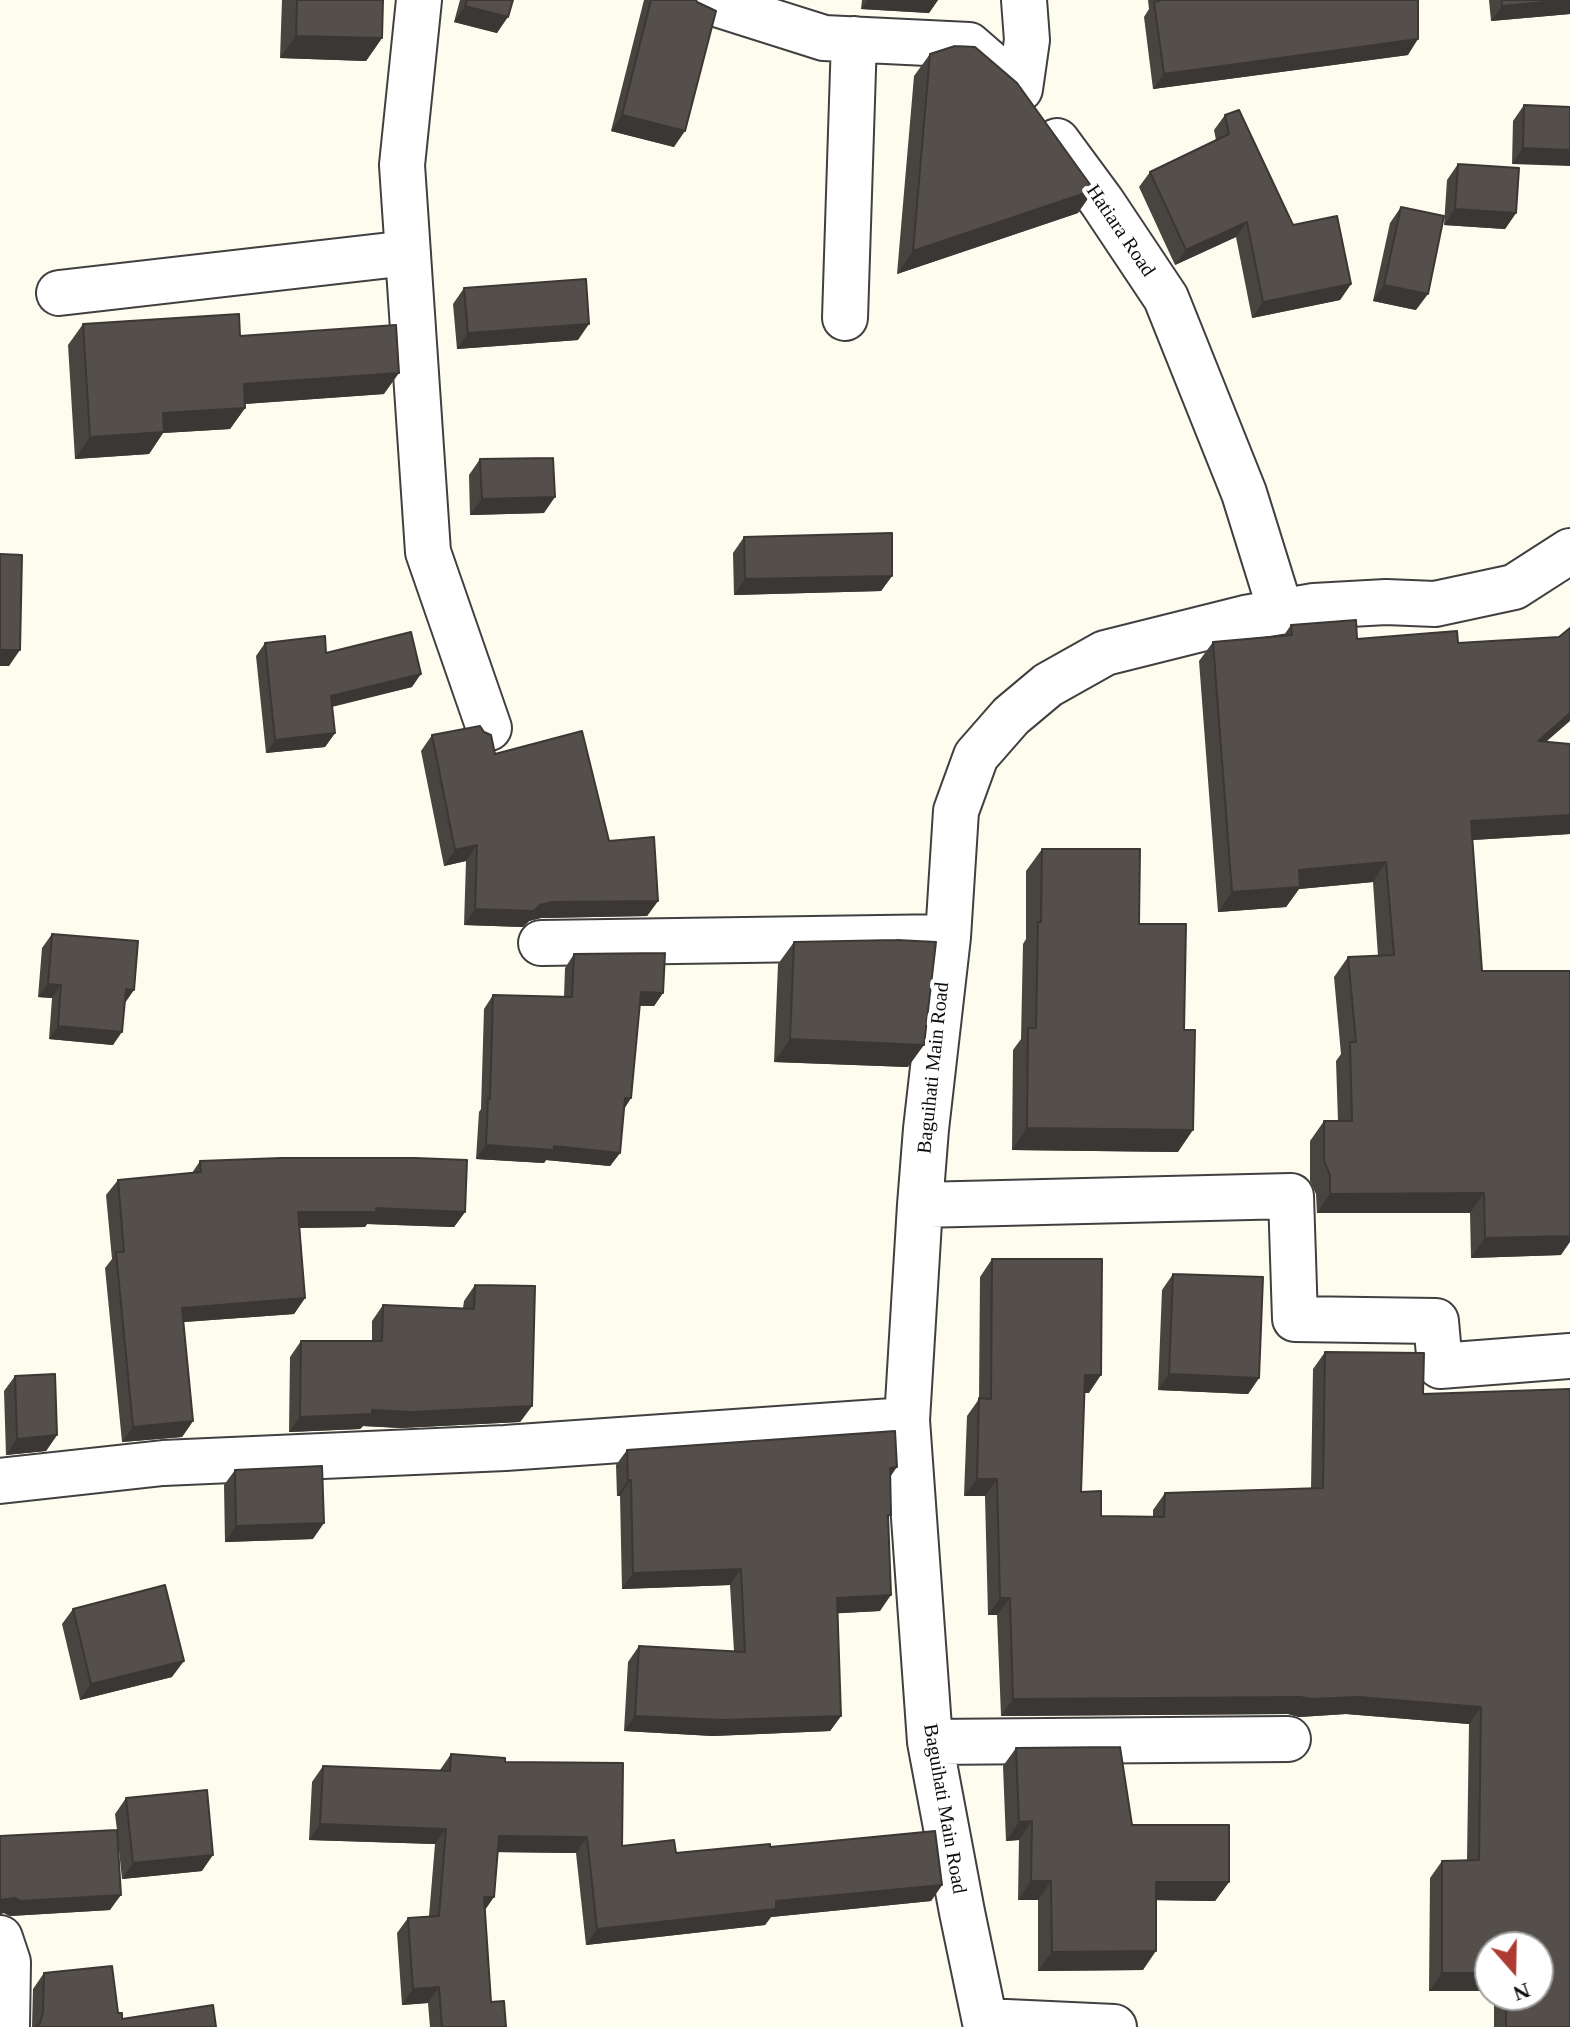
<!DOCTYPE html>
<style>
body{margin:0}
#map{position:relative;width:1570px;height:2027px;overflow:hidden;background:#fdfcee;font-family:"Times New Roman",serif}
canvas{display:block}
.north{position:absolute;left:1474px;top:1931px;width:80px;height:80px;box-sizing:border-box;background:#fff;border:2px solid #9e9e9e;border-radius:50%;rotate:160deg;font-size:22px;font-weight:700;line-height:32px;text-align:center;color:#0d0d0d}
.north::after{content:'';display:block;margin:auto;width:28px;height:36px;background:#ad3b34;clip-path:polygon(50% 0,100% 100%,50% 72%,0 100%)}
</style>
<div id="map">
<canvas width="1570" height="2027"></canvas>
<div class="north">N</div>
</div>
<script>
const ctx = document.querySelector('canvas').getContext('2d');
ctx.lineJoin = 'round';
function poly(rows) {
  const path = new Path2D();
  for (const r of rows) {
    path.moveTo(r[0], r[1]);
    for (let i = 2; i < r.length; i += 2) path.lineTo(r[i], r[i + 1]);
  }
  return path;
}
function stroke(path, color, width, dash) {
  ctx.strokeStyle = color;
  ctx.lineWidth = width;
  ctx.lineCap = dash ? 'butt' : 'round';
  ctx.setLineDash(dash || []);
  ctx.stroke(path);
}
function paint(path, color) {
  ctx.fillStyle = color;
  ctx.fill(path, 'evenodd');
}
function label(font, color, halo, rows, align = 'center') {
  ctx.font = font + ' "Times New Roman",serif';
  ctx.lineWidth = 8;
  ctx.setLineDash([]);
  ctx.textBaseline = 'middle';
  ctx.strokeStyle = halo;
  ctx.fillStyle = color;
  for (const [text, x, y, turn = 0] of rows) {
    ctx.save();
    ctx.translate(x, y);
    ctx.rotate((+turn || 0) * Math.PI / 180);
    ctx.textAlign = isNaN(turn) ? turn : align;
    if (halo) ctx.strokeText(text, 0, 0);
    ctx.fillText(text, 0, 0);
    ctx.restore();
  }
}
const minor = poly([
 [419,0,402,165,428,552,489,728],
 [704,0,824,38,969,45,1016,86],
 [1020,89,1027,40,1024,0],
 [1057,141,1102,202,1166,298,1244,493,1281,612],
 [59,293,408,253],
 [845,318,854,39],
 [541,943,948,937],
 [920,1205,1291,1196,1295,1319,1436,1321,1440,1366,1570,1356],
 [0,1481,163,1463,505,1448,907,1420],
 [930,1742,1288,1739],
 [0,1938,8,1962,7,2027],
 [985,2021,1114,2027],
 [986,2027,962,1912,930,1742,907,1420,920,1205,926,1129,948,937,956,811,976,756,1011,716,1048,685,1105,653,1245,618,1314,606,1386,602,1435,604,1514,587,1570,551]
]);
stroke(minor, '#404040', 48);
stroke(minor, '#fff', 44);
paint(poly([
 [282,0,383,0,382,38,366,61,280,58],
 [460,0,513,0,497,33,454,22],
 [644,0,696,0,674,147,611,131],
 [862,0,938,0,929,13,861,9],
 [1148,0,1418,0,1408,55,1153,89,1144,17,1149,9],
 [1489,0,1570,0,1570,14,1491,21],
 [930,54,1078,213,897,274,914,76],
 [1524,105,1570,107,1512,164,1513,121],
 [1225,115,1293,225,1351,284,1340,300,1252,318,1236,237,1175,265,1139,187,1150,172,1216,140,1214,130],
 [1458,164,1516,213,1505,229,1444,225,1447,180],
 [1401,207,1416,310,1373,301,1390,223],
 [464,288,578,340,457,349,453,304],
 [83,324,240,336,384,394,245,404,245,408,230,429,163,433,149,454,75,459,68,345],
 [480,459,544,513,470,515,469,475],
 [744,537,892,576,881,591,734,595,733,553],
 [1291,625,1357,639,1458,643,1546,742,1570,834,1472,840,1482,971,1561,1255,1471,1258,1470,1213,1317,1213,1316,1194,1310,1181,1310,1141,1324,1121,1338,1121,1336,1061,1341,1054,1334,977,1348,957,1378,956,1373,882,1299,889,1286,907,1218,912,1199,661,1213,642,1284,635],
 [265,643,326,653,412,687,332,707,335,733,325,747,266,753,256,656],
 [432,735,495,754,609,841,658,901,647,916,541,918,529,921,523,927,464,925,466,861,444,866,421,751],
 [1042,849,1139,924,1178,1152,1012,1150,1013,1050,1021,1039,1023,944,1026,939,1026,871],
 [52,934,125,1003,113,1045,49,1039,52,998,38,997,42,948],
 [794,942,908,1067,774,1062,778,964],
 [574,954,663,993,654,1006,639,1006,631,1098,624,1109,620,1153,610,1166,546,1160,544,1163,476,1159,479,1112,481,1109,484,1009,493,995,564,997,565,968],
 [200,1161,465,1212,454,1227,367,1224,365,1227,300,1228,305,1298,294,1314,183,1322,193,1421,182,1437,122,1442,105,1268,112,1259,106,1195,118,1180,192,1173],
 [992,1259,1089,1393,1084,1393,1081,1492,1101,1516,1153,1517,1153,1510,1165,1493,1311,1489,1313,1369,1325,1352,1423,1394,1570,2027,1494,2027,1494,1998,1489,1998,1489,1991,1429,1991,1430,1878,1442,1861,1467,1860,1469,1724,1346,1714,1299,1717,1288,1714,1001,1716,997,1615,988,1615,985,1496,964,1496,967,1416,979,1399,980,1277],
 [1490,1947,1538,1995,1490,1995],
 [1173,1274,1259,1378,1248,1394,1158,1390,1162,1290],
 [475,1285,532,1406,520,1422,401,1428,363,1426,360,1429,289,1432,290,1357,301,1341,372,1341,372,1321,383,1305,463,1308,464,1301],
 [15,1376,57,1435,46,1451,6,1455,4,1391],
 [627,1450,890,1477,889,1519,880,1611,838,1613,841,1716,830,1731,713,1736,624,1731,628,1662,639,1646,734,1651,730,1585,622,1589,620,1496,617,1496,616,1465],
 [235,1470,313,1539,225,1542,224,1485],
 [73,1609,172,1677,80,1700,62,1624],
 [1016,1748,1132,1825,1229,1882,1215,1901,1156,1900,1143,1970,1038,1971,1038,1900,1018,1900,1019,1840,1006,1841,1003,1766],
 [451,1754,505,1762,622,1846,676,1853,770,1847,942,1885,931,1901,771,1917,765,1925,586,1945,576,1853,498,1852,485,1911,491,2002,506,2027,430,2027,428,2003,402,2005,397,1933,408,1918,429,1916,435,1844,309,1840,312,1782,323,1766,440,1770],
 [126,1798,202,1871,122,1879,117,1832,110,1910,10,1916,4,1913,0,1914,0,1836,117,1830,115,1814],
 [44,1973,118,2013,122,2019,216,2027,32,2027,33,1989]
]), '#484440');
paint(poly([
 [868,0,938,0,929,13,861,9],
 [1570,0,1570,14,1491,21,1502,6],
 [465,6,508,17,497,33,454,22],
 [296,36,382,38,366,61,280,58],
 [1418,39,1408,55,1153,89,1164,74],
 [622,115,685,131,674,147,611,131],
 [1523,148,1570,150,1570,166,1512,164],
 [1094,190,1078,213,897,274,913,251],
 [1455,209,1516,213,1505,229,1444,225],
 [1247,222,1236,237,1175,265,1186,250],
 [1351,284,1340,300,1252,318,1263,302],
 [1384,285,1428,294,1416,310,1373,301],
 [589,324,578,340,457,349,468,333],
 [399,373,384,394,229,405,244,384],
 [245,408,230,429,163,433,149,454,75,459,90,437,163,413],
 [555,497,544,513,470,515,482,499],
 [892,576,881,591,734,595,745,579],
 [0,650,20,650,9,666,0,666],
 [421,674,412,687,321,709,331,696],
 [1570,713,1570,721,1524,761,1538,741],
 [335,733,325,747,266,753,275,740],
 [1570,815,1570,834,1457,841,1471,821],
 [477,845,466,861,444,866,455,850],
 [1386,862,1373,882,1299,889,1286,907,1218,912,1232,892,1299,870],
 [658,901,647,916,541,918,529,921,523,927,464,925,475,909,552,902],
 [48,984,61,985,52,998,38,997],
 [126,989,134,990,125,1003],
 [641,992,663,993,654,1006,631,1005],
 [58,1026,122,1032,113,1045,49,1039],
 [790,1039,924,1045,908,1067,774,1062],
 [625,1098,631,1098,622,1112],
 [1027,1128,1193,1130,1178,1152,1012,1150],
 [486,1145,554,1146,620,1153,610,1166,546,1160,544,1163,476,1159],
 [1484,1193,1470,1213,1317,1213,1330,1194],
 [376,1208,465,1212,454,1227,367,1224,365,1227,287,1228,298,1212],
 [1570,1236,1570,1242,1561,1255,1471,1258,1485,1238],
 [305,1298,294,1314,171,1323,182,1308],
 [1169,1374,1259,1378,1248,1394,1158,1390],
 [1085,1375,1101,1375,1089,1393,1072,1393],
 [532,1406,520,1422,401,1428,363,1426,360,1429,289,1432,300,1417,372,1410],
 [193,1421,182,1437,122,1442,133,1427],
 [57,1435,46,1451,6,1455,17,1439],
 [897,1467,886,1483,890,1468],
 [977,1479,997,1479,985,1496,964,1496],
 [628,1480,631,1480,620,1496,617,1496],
 [324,1523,313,1539,225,1542,236,1526],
 [741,1569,730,1585,622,1589,633,1573],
 [891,1595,880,1611,826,1614,837,1598],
 [1000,1598,1010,1598,997,1615,988,1615],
 [184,1661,172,1677,80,1700,91,1684],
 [1358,1697,1481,1707,1469,1724,1346,1714,1299,1717,1288,1714,1001,1716,1013,1699],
 [635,1716,841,1716,830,1731,713,1736,624,1731],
 [1032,1821,1019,1840,1006,1841,1019,1822],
 [320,1824,446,1829,435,1844,309,1840],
 [499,1836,587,1837,576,1853,488,1852],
 [213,1855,202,1871,122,1879,133,1863],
 [1031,1881,1051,1881,1038,1900,1018,1900],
 [1156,1882,1229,1882,1215,1901,1143,1900],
 [942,1885,931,1901,771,1917,765,1925,586,1945,597,1929,776,1901],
 [121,1895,110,1910,10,1916,4,1913,0,1914,0,1900,4,1899],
 [484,1897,494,1897,483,1913],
 [1156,1951,1143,1970,1038,1971,1052,1952],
 [1442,1973,1490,1973,1490,1989,1489,1991,1429,1991],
 [439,1987,428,2003,402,2005,413,1989]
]), '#3b3734');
const building = poly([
 [297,0,383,0,382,38,296,36,297,0],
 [467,0,513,0,508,17,465,6,467,0],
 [651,0,696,0,697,2,716,11,685,131,622,115,651,0],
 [1161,0,1418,0,1418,39,1164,74,1154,2,1161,0],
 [1502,0,1567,0,1502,6,1502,0],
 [955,46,975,47,1017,83,1094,190,913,251,930,54,955,46],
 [1524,105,1570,107,1570,150,1523,148,1524,105],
 [1239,110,1293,225,1337,216,1351,284,1263,302,1247,222,1186,250,1150,172,1229,134,1225,115,1239,110],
 [1458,164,1519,168,1516,213,1455,209,1458,164],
 [1401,207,1444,216,1428,294,1384,285,1401,207],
 [586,279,589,324,468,333,464,288,586,279],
 [239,314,240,336,396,325,399,373,244,384,245,408,163,413,164,432,90,437,83,324,239,314],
 [553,458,555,497,482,499,480,459,553,458],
 [892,533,892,576,745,579,744,537,892,533],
 [0,554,22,555,20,650,0,650,0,554],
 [1356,620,1357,639,1457,631,1458,643,1559,637,1570,628,1570,713,1538,741,1570,744,1570,815,1471,821,1482,971,1570,971,1570,1236,1485,1238,1484,1193,1330,1194,1330,1175,1324,1161,1324,1121,1352,1121,1350,1042,1356,1042,1348,957,1394,955,1386,862,1299,870,1300,887,1232,892,1213,642,1292,635,1291,625,1356,620],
 [411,632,421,674,331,696,335,733,275,740,265,643,325,636,326,653,411,632],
 [480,726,484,732,491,735,495,754,582,731,609,841,654,837,658,901,552,902,540,905,534,911,475,909,477,845,455,850,432,735,480,726],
 [1042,849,1140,849,1139,924,1186,924,1184,1030,1195,1030,1193,1130,1027,1128,1028,1028,1036,1028,1038,922,1041,922,1042,849],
 [52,934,138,941,134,990,126,989,122,1032,58,1026,61,985,48,984,52,934],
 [897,940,936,942,924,1045,790,1039,794,942,897,940],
 [665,953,663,993,641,992,631,1098,625,1098,620,1153,554,1146,554,1150,486,1145,488,1098,490,1099,493,995,572,997,574,954,665,953],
 [281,1158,415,1158,467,1160,465,1212,376,1208,376,1212,298,1212,305,1298,182,1308,193,1421,133,1427,116,1252,124,1252,118,1180,201,1172,200,1161,281,1158],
 [992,1259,1102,1259,1101,1375,1085,1375,1081,1492,1101,1491,1101,1516,1164,1517,1165,1493,1323,1488,1325,1352,1424,1353,1423,1394,1570,1389,1570,2027,1506,2027,1506,1995,1538,1995,1538,1947,1490,1947,1490,1973,1442,1973,1442,1861,1479,1860,1481,1707,1358,1697,1311,1699,1300,1697,1013,1699,1010,1598,1000,1598,997,1479,977,1479,979,1398,991,1399,992,1259],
 [1173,1274,1263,1277,1259,1378,1169,1374,1173,1274],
 [475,1285,535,1286,532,1406,412,1412,372,1410,372,1414,300,1417,301,1341,382,1341,383,1305,474,1309,475,1285],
 [55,1374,57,1435,17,1439,15,1376,55,1374],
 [895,1431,897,1467,890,1468,891,1515,888,1515,891,1595,837,1598,841,1716,724,1720,635,1716,639,1646,745,1652,741,1569,633,1573,631,1480,628,1480,627,1450,895,1431],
 [322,1466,324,1523,236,1526,235,1470,322,1466],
 [165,1585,184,1661,91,1684,73,1609,165,1585],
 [1120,1747,1132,1825,1229,1825,1229,1882,1156,1882,1156,1951,1052,1952,1051,1881,1031,1881,1032,1821,1019,1822,1016,1748,1120,1747],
 [451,1754,505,1758,505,1762,623,1763,622,1846,674,1840,676,1853,770,1844,770,1847,935,1831,942,1885,776,1901,776,1909,597,1929,587,1837,499,1836,494,1897,484,1897,491,2002,504,2001,506,2027,442,2027,439,1987,413,1989,408,1918,439,1916,446,1829,320,1824,323,1766,450,1771,451,1754],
 [207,1790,213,1855,133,1863,126,1798,207,1790],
 [117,1830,121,1895,21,1901,15,1898,0,1900,0,1836,117,1830],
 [112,1966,118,2013,122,2013,122,2019,213,2005,216,2027,36,2027,40,2023,43,2012,44,1973,112,1966]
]);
paint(building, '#544f4a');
stroke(building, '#3b3734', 2);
label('20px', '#0d0d0d', '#fff', [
 ["Hatiara Road",1120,231,56],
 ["Baguihati Main Road",934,1068,-84],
 ["Baguihati Main Road",944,1809,80]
]);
</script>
